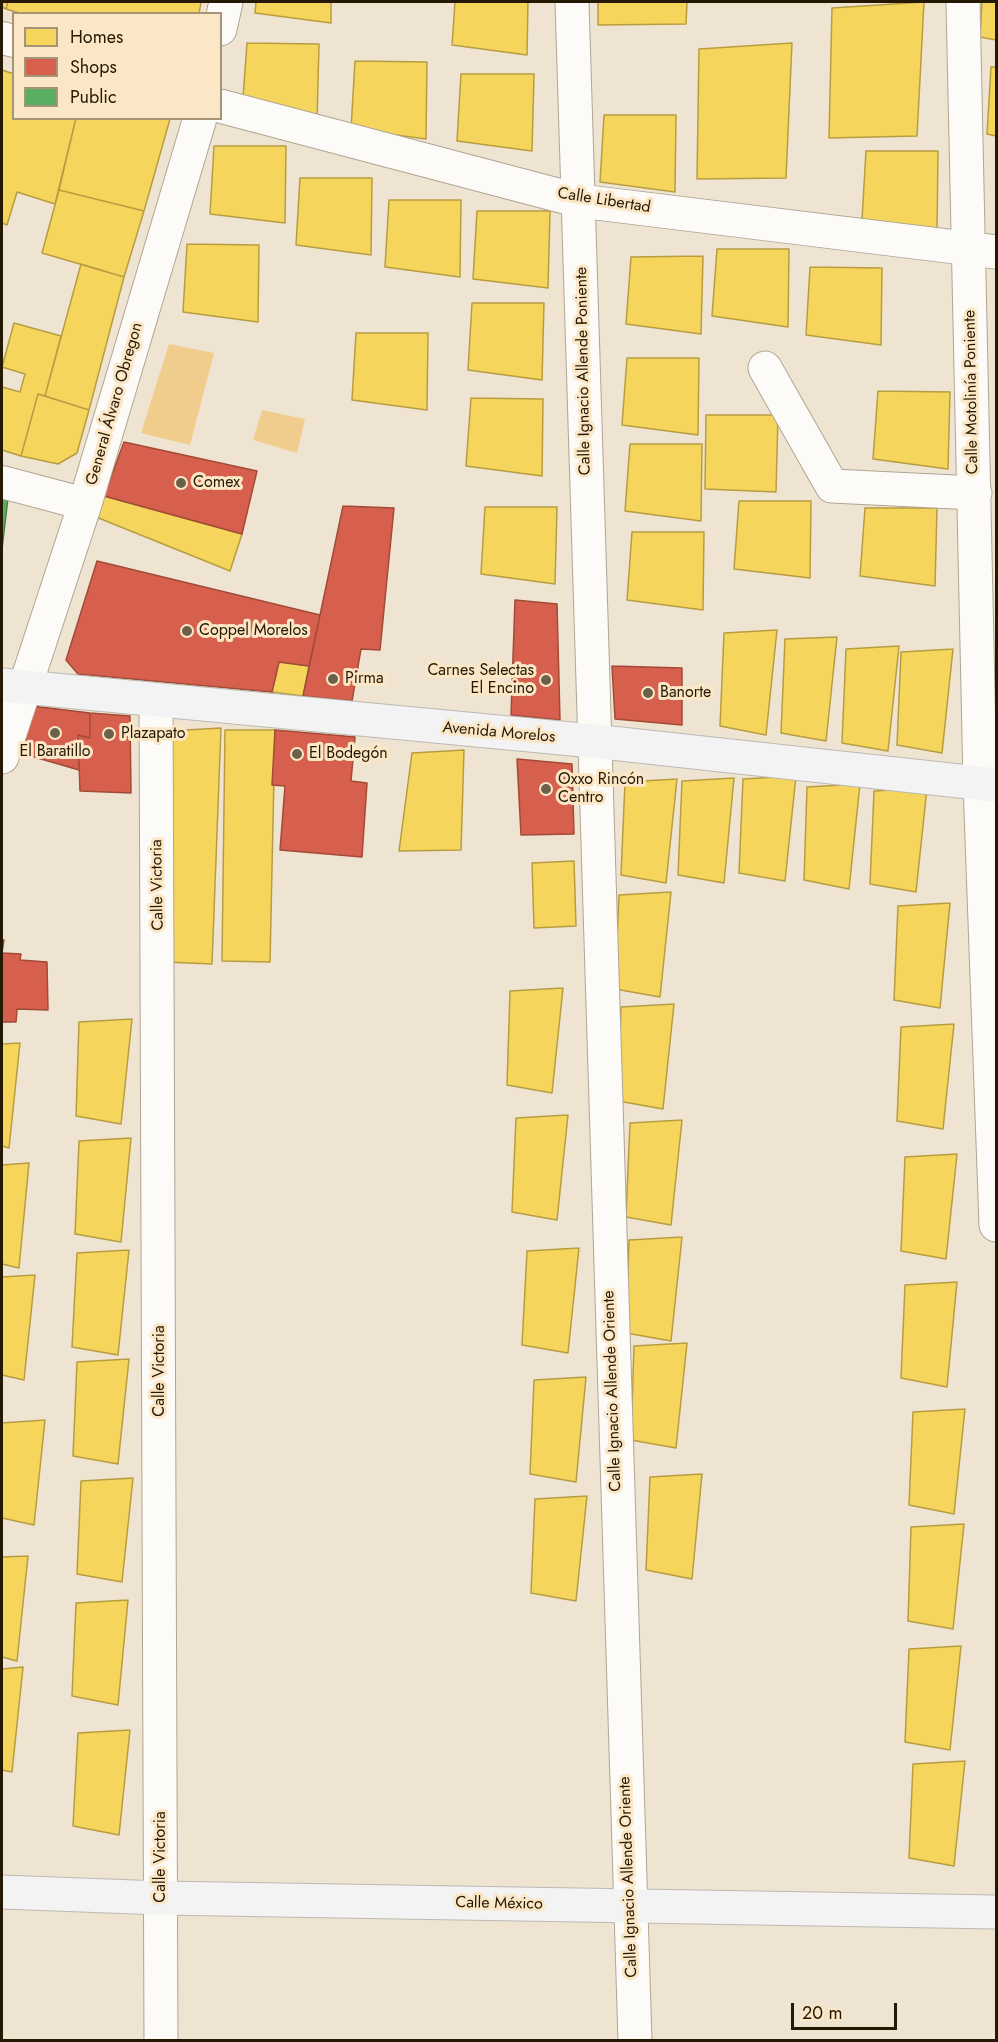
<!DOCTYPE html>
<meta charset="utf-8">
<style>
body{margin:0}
#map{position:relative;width:998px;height:2042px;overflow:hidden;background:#efe4d2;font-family:Jost,sans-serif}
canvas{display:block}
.frame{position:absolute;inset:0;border:3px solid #251903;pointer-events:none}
.legend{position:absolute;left:12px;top:12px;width:210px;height:108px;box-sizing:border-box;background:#fbe7c6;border:2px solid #a59578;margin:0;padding:8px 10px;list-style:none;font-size:18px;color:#251903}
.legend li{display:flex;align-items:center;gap:12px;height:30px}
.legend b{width:30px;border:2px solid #a59578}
.scale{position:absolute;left:791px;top:2003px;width:106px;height:27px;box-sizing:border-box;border:3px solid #251903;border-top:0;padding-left:8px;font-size:18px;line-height:21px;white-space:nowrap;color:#251903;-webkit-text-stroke:4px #fbe7c6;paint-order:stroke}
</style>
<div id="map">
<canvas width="998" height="2042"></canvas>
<div class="frame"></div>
<ul class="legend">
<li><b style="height:16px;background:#f6d55c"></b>Homes</li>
<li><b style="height:16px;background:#d6604d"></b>Shops</li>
<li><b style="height:16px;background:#5aae61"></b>Public</li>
</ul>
<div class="scale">20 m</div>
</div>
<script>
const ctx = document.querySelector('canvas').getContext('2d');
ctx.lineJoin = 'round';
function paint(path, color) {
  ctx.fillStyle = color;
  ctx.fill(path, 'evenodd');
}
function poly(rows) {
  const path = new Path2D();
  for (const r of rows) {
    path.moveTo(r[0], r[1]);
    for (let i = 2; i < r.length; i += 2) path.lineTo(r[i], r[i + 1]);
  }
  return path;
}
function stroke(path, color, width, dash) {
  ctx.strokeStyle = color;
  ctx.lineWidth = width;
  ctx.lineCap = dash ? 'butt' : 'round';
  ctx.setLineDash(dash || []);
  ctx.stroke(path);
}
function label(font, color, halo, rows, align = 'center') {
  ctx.font = font + ' Jost,sans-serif';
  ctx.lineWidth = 6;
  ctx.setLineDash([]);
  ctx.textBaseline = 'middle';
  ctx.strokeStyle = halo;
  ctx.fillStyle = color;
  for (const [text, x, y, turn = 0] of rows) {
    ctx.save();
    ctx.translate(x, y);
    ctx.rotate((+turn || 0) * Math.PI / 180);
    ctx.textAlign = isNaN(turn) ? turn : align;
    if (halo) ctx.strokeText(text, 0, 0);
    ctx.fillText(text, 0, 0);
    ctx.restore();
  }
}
paint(poly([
 [169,344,214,353,190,445,141,433],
 [262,410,305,419,297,453,253,440]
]), '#f0cd8c');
const homes = poly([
 [2,2,8,2,6,9,2,7,2,2],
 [8,2,201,2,199,14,23,14,6,9,8,2],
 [256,2,331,2,331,23,255,13,256,2],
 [455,2,528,2,527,55,452,45,455,2],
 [598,2,687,2,686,24,598,25,598,2],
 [924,2,917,136,829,138,832,8,924,2],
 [982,2,996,2,996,40,980,37,982,2],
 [247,43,319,44,317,121,242,111,247,43],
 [792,43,786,178,697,179,699,49,792,43],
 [355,61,427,62,426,139,351,129,355,61],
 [991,67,996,67,996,136,987,134,991,67],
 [2,70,14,74,14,118,76,118,55,204,17,192,7,225,2,223,2,70],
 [461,74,534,74,532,151,457,141,461,74],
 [604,115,676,115,675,192,600,182,604,115],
 [76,118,170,119,144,211,59,190,76,118],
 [214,146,286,146,285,223,210,214,214,146],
 [866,151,938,151,937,229,862,219,866,151],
 [300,178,372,178,371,255,296,245,300,178],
 [59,190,144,211,124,277,42,253,59,190],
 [389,200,461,200,460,277,385,267,389,200],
 [477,211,550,211,548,288,473,279,477,211],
 [187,244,259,245,258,322,183,312,187,244],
 [717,249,789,249,788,327,712,316,717,249],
 [703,256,701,334,626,324,631,257,703,256],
 [81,264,124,277,89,410,45,396,81,264],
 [810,267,882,268,881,345,806,335,810,267],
 [472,303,544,303,542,380,468,370,472,303],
 [14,323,61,336,45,396,38,394,21,456,2,450,2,387,20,392,25,374,2,367,14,323],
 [356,333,428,333,427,410,352,400,356,333],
 [627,358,699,358,698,435,622,425,627,358],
 [878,391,950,392,948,469,873,459,878,391],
 [38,394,89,410,77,453,58,464,21,456,38,394],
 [471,398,543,399,542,476,466,466,471,398],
 [706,415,778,415,776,492,705,489,706,415],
 [630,444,702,444,701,521,625,511,630,444],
 [104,496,242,534,230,571,96,517,104,496],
 [739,501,811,501,810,578,734,569,739,501],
 [485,507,557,507,555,584,481,574,485,507],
 [865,508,937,508,935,586,860,576,865,508],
 [632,532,704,532,703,610,627,600,632,532],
 [777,630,766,735,720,726,724,633,777,630],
 [837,637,826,741,781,733,785,639,837,637],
 [899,646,888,751,842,743,846,649,899,646],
 [953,649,942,753,897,745,901,652,953,649],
 [279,662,309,666,303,696,272,692,279,662],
 [221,728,212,964,165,962,168,731,221,728],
 [225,730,275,730,270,962,222,961,225,730],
 [464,750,461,850,399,851,412,753,464,750],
 [796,776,785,881,739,873,743,779,796,776],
 [734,778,724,883,678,875,682,781,734,778],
 [677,779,666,883,621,875,625,782,677,779],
 [860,784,849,889,804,880,807,787,860,784],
 [927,788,916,892,870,884,874,791,927,788],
 [574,861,576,926,534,928,532,863,574,861],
 [671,892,660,997,615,989,619,895,671,892],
 [950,903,940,1008,894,1000,898,906,950,903],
 [563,988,552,1093,507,1085,510,991,563,988],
 [674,1004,663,1109,618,1101,621,1007,674,1004],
 [132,1019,121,1124,76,1116,79,1022,132,1019],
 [954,1024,943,1129,897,1121,901,1027,954,1024],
 [20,1043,9,1148,2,1146,2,1044,20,1043],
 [568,1115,557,1220,512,1212,516,1118,568,1115],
 [682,1120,671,1225,626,1217,630,1123,682,1120],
 [131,1138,121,1242,75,1234,79,1141,131,1138],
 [957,1154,946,1259,901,1251,905,1157,957,1154],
 [29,1163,19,1268,2,1264,2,1165,29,1163],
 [682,1237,671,1341,626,1333,629,1240,682,1237],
 [579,1248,568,1353,522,1345,527,1251,579,1248],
 [129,1250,118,1355,72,1347,77,1253,129,1250],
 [35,1275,24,1380,2,1375,2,1277,35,1275],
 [957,1282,947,1387,901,1378,905,1285,957,1282],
 [687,1343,676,1448,631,1440,634,1346,687,1343],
 [129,1359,118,1464,73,1456,77,1362,129,1359],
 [586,1377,576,1482,530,1474,534,1380,586,1377],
 [965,1409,954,1514,909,1505,913,1412,965,1409],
 [45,1420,34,1525,2,1518,2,1423,45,1420],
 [702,1474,692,1579,646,1570,650,1477,702,1474],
 [133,1478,122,1582,77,1574,81,1481,133,1478],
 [587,1496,576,1601,531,1593,535,1499,587,1496],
 [964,1524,953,1629,908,1621,911,1527,964,1524],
 [28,1556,17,1661,2,1657,2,1557,28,1556],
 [128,1600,118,1705,72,1696,76,1603,128,1600],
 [961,1646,950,1750,905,1742,909,1649,961,1646],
 [23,1667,12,1772,2,1770,2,1669,23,1667],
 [130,1730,119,1835,73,1826,78,1733,130,1730],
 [965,1761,954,1866,909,1858,913,1764,965,1761]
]);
paint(homes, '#f6d55c');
stroke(homes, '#b79d41', 1.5);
const shops = poly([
 [124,442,257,471,242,534,104,496,124,442],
 [343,506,394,508,380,650,361,649,352,701,303,696,343,506],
 [97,561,320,615,309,666,279,662,272,692,78,674,66,660,97,561],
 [515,600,557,604,560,720,511,715,515,600],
 [612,666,682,668,682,725,615,719,612,666],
 [32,706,90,713,90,738,78,735,79,770,17,752,32,706],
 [90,713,130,716,131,793,80,791,78,735,90,738,90,713],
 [275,730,355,737,351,781,367,783,362,857,280,850,285,786,272,785,275,730],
 [517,759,572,764,574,834,521,835,517,759],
 [2,940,4,940,2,953,21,954,20,960,47,962,48,1010,17,1009,16,1022,2,1022,2,940]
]);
paint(shops, '#d6604d');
stroke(shops, '#a14b37', 1.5);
const public = poly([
 [2,498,8,498,2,549,2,498]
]);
paint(public, '#5aae61');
stroke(public, '#4a8145', 1.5);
const pedestrian = poly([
 [2,38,14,41],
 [2,482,85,504]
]);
const minor = poly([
 [572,2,635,2040],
 [963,2,980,783,996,1225],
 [220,29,226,2],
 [220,106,580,201,996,252],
 [765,368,832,486,975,493],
 [156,702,161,2040],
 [2,757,85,504,200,118]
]);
const primary = poly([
 [2,685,593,741,996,785],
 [2,1892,161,1898,996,1912]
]);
stroke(pedestrian, '#b0a593', 34);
stroke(minor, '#b0a593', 35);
stroke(primary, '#bcb9b3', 35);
stroke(pedestrian, '#fdfbf8', 32);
stroke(minor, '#fdfbf8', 33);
stroke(primary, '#f3f3f3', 33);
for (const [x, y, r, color] of [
 [181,483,6,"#6c604b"],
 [187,631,6,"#6c604b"],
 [333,679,6,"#6c604b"],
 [546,680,6,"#6c604b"],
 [648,693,6,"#6c604b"],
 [55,733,6,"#6c604b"],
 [109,734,6,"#6c604b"],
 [297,754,6,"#6c604b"],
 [546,789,6,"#6c604b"]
]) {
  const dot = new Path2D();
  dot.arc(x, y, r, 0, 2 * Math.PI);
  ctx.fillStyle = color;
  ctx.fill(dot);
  stroke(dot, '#fbe7c6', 2);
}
label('16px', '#251903', '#fbe7c6', [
 ["Calle Libertad",604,201,9],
 ["Calle Ignacio Allende Poniente",584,371,-91],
 ["Calle Motolinía Poniente",972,392,-91],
 ["General Álvaro Obregon",115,404,-74],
 ["Avenida Morelos",499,733,5],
 ["Calle Victoria",158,885,-91],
 ["Calle Victoria",160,1371,-90],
 ["Calle Ignacio Allende Oriente",613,1391,-92],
 ["Calle Victoria",161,1857,-90],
 ["Calle Ignacio Allende Oriente",629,1877,-92],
 ["Calle México",499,1904,1]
]);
label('16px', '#251903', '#fbe7c6', [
 ["Comex",193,483],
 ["Coppel Morelos",199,631],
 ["Carnes Selectas",534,671,"right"],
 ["El Encino",534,689,"right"],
 ["Pirma",345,679],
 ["Banorte",660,693],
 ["Plazapato",121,734],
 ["El Baratillo",55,752,"center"],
 ["El Bodegón",309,754],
 ["Oxxo Rincón",558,780],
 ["Centro",558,798]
], 'left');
</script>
